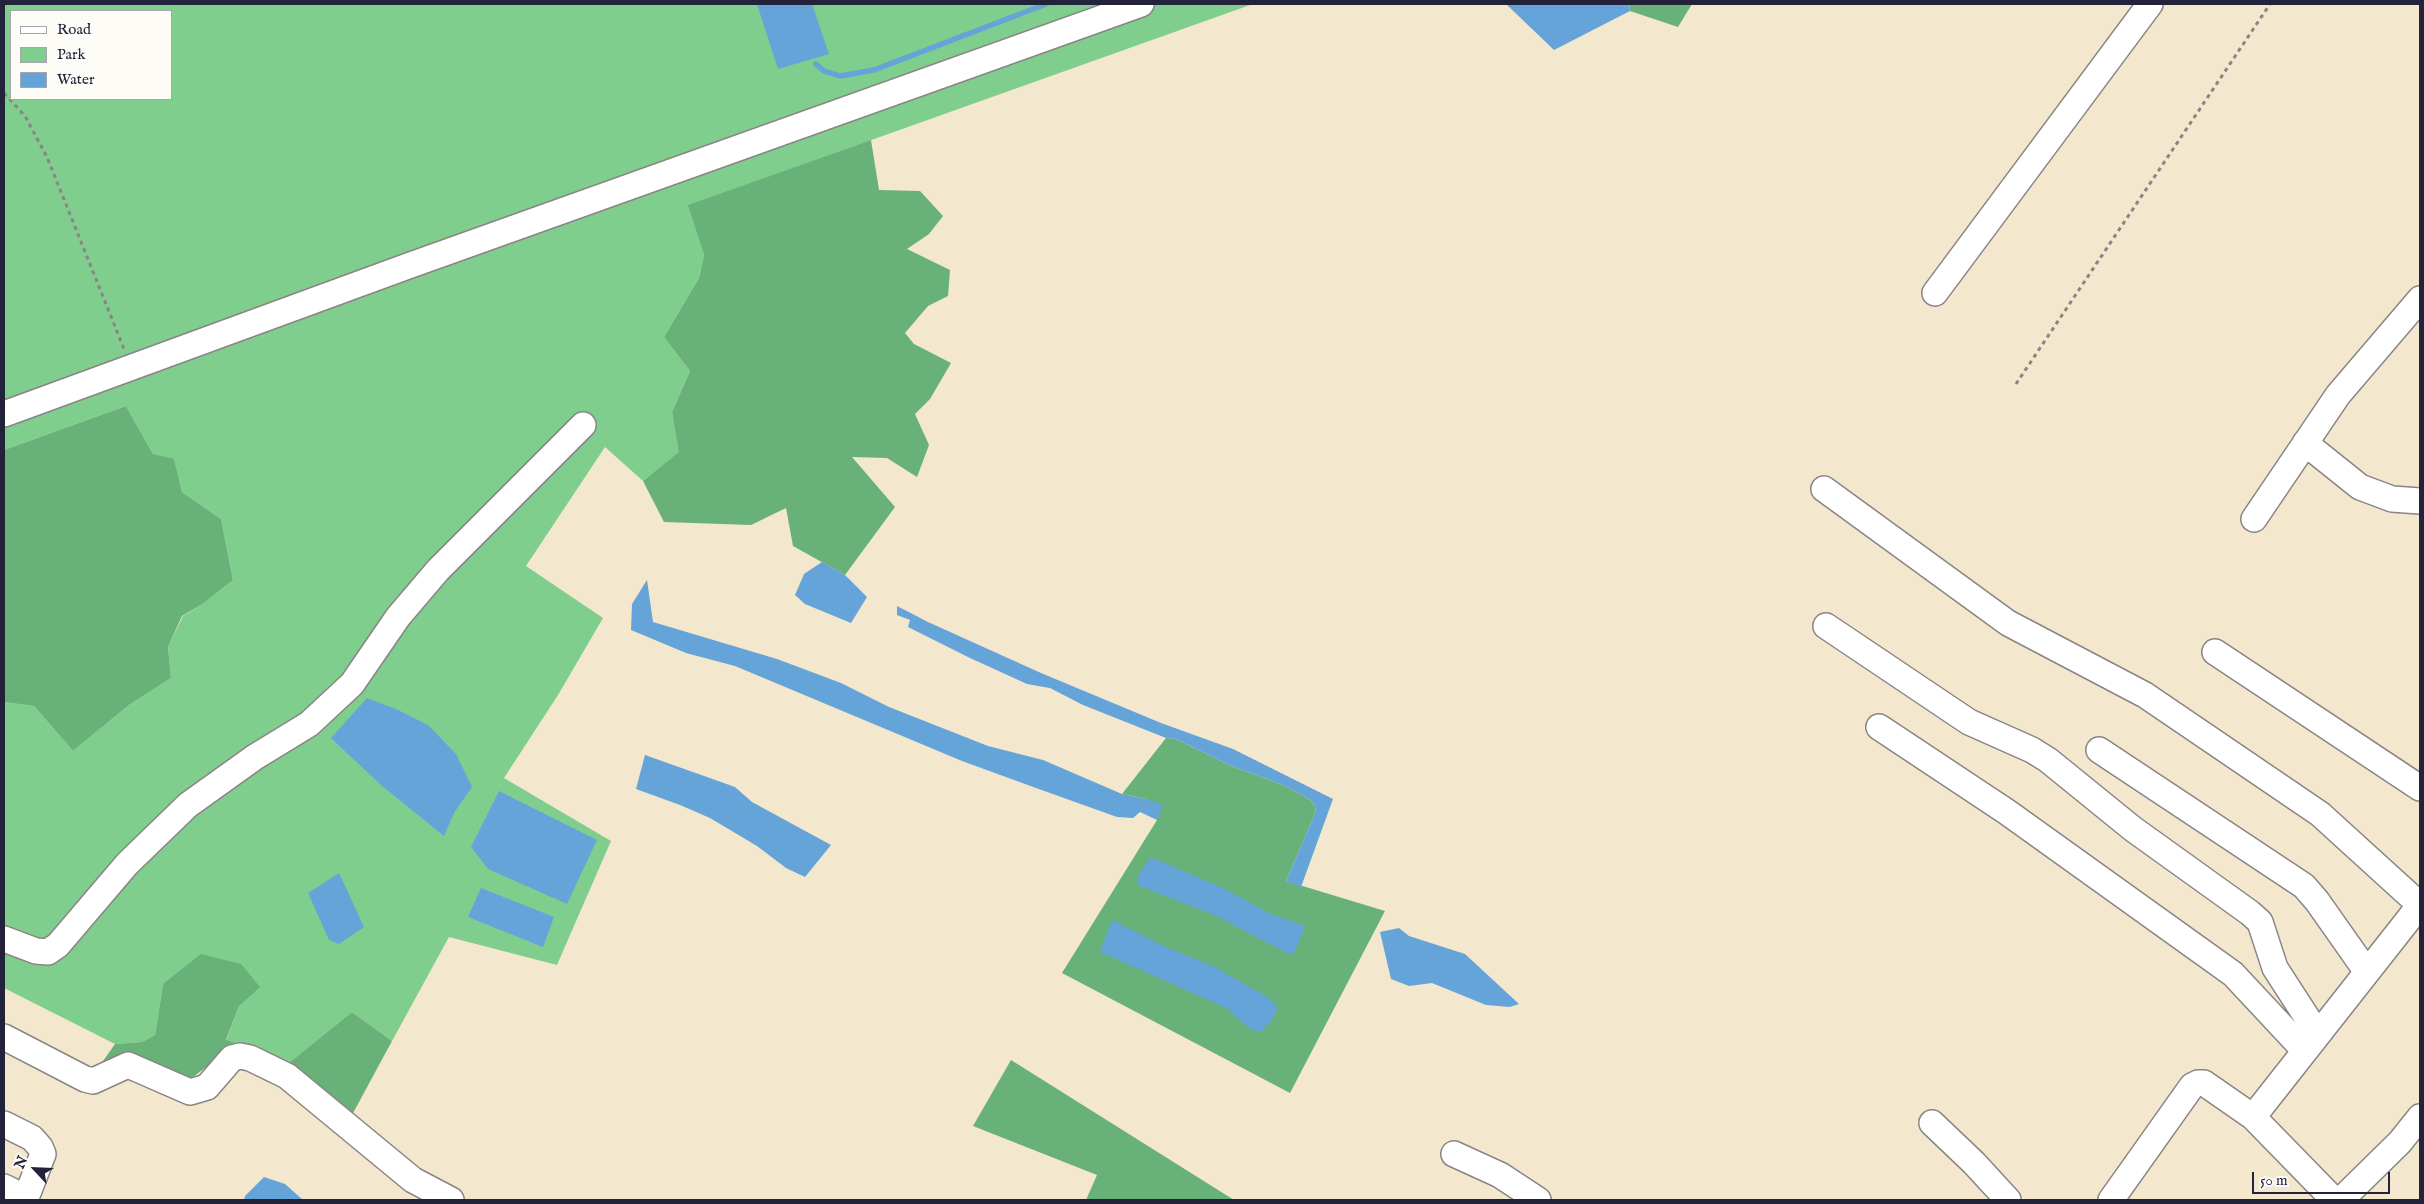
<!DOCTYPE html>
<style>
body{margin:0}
#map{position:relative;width:2424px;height:1204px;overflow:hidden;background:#f3e7ce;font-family:"IM FELL English",serif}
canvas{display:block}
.frame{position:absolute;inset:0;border:5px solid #22223b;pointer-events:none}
.legend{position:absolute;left:10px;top:10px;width:162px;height:90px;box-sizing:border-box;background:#fdfcf7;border:1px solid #a5a5ac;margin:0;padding:6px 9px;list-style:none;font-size:15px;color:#22223b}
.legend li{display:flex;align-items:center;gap:10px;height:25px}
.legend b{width:25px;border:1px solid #a5a5ac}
.north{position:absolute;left:10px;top:1144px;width:50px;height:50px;-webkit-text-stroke:4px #fdfcf7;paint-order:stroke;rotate:295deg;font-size:14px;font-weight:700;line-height:20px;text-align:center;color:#22223b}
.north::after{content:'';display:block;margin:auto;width:18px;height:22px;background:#22223b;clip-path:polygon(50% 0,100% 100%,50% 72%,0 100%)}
.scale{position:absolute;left:2252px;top:1172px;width:138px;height:22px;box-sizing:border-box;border:2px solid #22223b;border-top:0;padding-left:6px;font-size:15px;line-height:18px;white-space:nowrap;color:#22223b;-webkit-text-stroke:4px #fdfcf7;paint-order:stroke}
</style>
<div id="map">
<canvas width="2424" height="1204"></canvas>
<div class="frame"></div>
<ul class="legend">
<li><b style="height:6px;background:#fff"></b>Road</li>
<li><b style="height:14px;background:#80ce8d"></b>Park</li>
<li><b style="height:14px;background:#65a4d8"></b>Water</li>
</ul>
<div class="north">N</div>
<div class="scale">50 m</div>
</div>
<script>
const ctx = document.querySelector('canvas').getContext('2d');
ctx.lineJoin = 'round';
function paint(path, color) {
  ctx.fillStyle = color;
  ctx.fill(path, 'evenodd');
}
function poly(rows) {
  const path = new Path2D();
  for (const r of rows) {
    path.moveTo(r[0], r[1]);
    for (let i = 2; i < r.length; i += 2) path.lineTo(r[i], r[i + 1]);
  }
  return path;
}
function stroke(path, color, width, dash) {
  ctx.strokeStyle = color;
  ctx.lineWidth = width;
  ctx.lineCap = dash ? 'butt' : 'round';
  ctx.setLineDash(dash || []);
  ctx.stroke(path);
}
paint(poly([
 [4,4,1253,4,689,205,704,255,699,278,664,337,690,371,672,412,680,452,643,481,605,447,526,566,603,618,558,695,504,778,611,841,557,965,449,937,392,1041,352,1012,290,1062,226,1041,239,1006,163,984,155,1035,142,1042,115,1044,4,988,4,702,34,706,73,751,129,705,171,678,168,647,183,616,204,603,233,580,221,519,182,492,174,460,153,454,126,406,4,450],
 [11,11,171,11,171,99,11,99]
]), '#80ce8d');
paint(poly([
 [1629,4,1692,4,1678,27,1630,11],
 [871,140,879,190,920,191,943,216,929,234,907,249,950,270,948,296,928,306,905,333,914,344,951,363,930,399,915,414,929,445,917,477,887,458,852,457,895,507,845,575,793,546,786,508,751,525,664,522,643,481,679,452,672,412,690,371,664,337,699,278,704,255,688,205],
 [126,406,153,454,174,459,182,492,221,519,233,580,204,603,182,616,168,647,171,678,129,705,73,751,34,706,4,702,4,450],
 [1166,738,1176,739,1229,765,1283,785,1309,799,1316,806,1315,814,1286,881,1385,911,1290,1093,1062,973,1157,820,1146,799,1122,794],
 [201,954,241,964,260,987,239,1006,226,1040,237,1044,189,1080,96,1071,115,1044,142,1042,155,1035,163,984],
 [352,1012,392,1041,352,1115,290,1062],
 [1011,1060,1234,1200,1086,1200,1097,1175,973,1126]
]), '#68b178');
paint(poly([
 [757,4,812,4,829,54,778,69],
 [1506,4,1629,4,1630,11,1554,50],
 [822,562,845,575,867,597,851,623,805,604,795,595,804,574],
 [647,580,653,622,777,659,841,683,889,707,988,746,1043,760,1122,794,1146,799,1163,805,1157,820,1140,812,1133,818,1117,817,1036,788,962,761,735,666,686,653,631,630,632,604],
 [897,606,928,622,1041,673,1161,723,1233,749,1333,799,1301,887,1286,881,1315,814,1316,806,1309,799,1283,785,1229,765,1176,739,1166,738,1083,705,1050,688,1027,684,970,658,908,627,910,620,897,615],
 [367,698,396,709,428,725,456,754,472,787,454,813,444,836,381,785,331,738],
 [645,755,735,787,752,802,831,845,805,877,786,868,757,846,710,818,680,805,636,789],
 [499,791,597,840,567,904,488,869,471,847],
 [1151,857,1225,889,1271,914,1305,926,1294,954,1287,953,1214,915,1137,885,1139,874],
 [339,873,364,927,339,944,329,940,308,893],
 [481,888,554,917,543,947,468,917],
 [1112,920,1168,948,1211,965,1269,998,1278,1008,1272,1020,1261,1032,1249,1028,1226,1008,1100,952],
 [1399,928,1409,936,1465,954,1519,1004,1510,1007,1486,1005,1432,983,1409,986,1391,979,1380,932],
 [264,1177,285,1184,303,1200,244,1200,245,1196]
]), '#65a4d8');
stroke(poly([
 [816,64,824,71,840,76,874,70,1046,4]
]), '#65a4d8', 5.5);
const minor = poly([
 [1935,293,2150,4],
 [4,414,408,266,1141,4],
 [2305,443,2360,487,2392,499,2420,501],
 [1824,489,2008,623,2145,695,2320,814,2420,905,2253,1117],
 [2254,519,2338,395,2420,299],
 [1826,626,1969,722,2032,750,2048,760,2133,829,2250,913,2260,922,2275,968,2317,1033],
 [2215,652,2420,788],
 [1879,727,2007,812,2233,974,2304,1050],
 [2099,750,2304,886,2317,901,2367,972],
 [4,939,36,951,48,952,58,945,127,864,188,805,255,757,309,724,352,684,398,617,438,570,583,425],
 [4,1037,85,1079,93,1081,128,1065,190,1092,207,1087,232,1058,240,1056,250,1058,287,1076,413,1180,451,1200],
 [1932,1123,1974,1163,2008,1200],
 [4,1124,32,1138,40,1147,43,1154,26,1198,4,1187],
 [1454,1154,1500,1175,1538,1200],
 [2111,1200,2192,1086,2198,1083,2204,1083,2253,1117,2334,1200],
 [2341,1200,2400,1142,2420,1117]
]);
stroke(minor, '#8a8484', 28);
stroke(poly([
 [4,93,25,116,47,157,124,349],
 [2016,384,2270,4]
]), '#8a8484', 3, [4, 4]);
stroke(minor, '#fff', 25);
</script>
